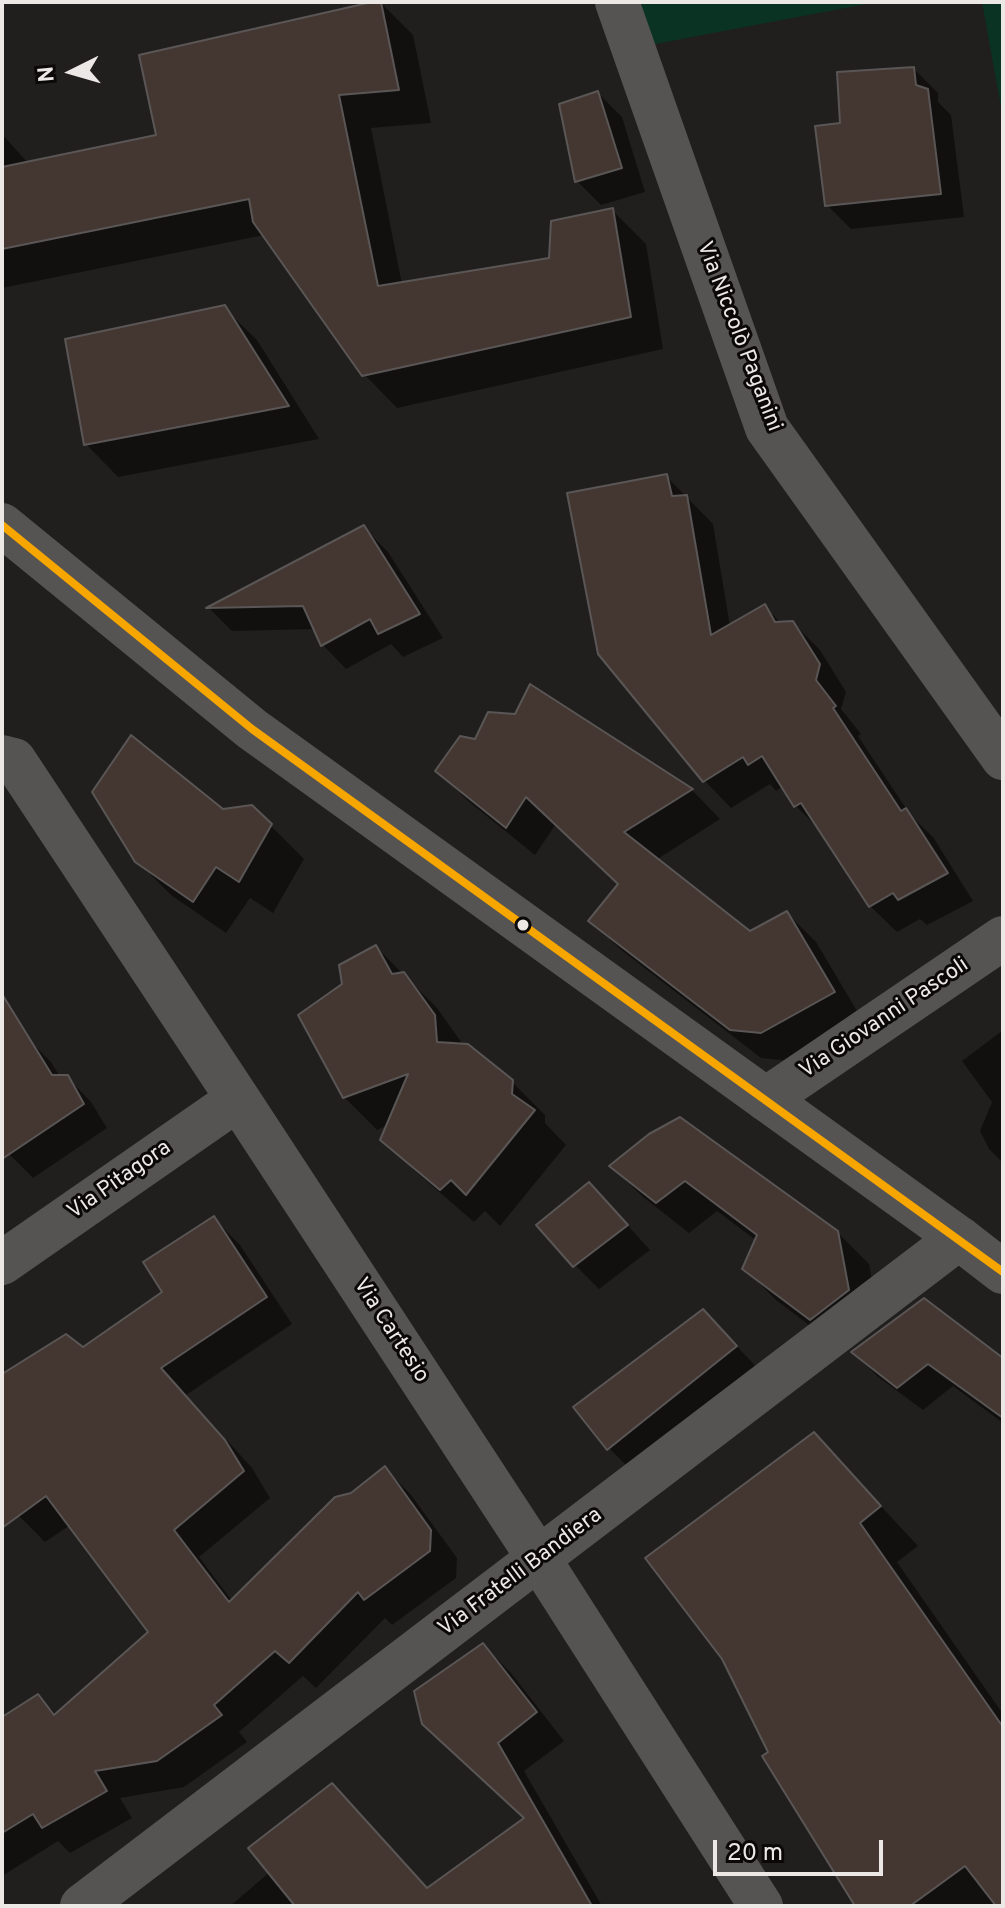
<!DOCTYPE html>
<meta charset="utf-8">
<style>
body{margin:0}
#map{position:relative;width:1005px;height:1908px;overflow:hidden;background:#211f1d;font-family:Overpass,sans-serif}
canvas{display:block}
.frame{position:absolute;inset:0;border:4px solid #ebe8e5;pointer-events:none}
.north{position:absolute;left:32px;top:32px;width:80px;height:80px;-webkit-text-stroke:6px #0b0907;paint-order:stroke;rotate:265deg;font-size:22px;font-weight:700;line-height:32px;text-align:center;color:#ebe8e5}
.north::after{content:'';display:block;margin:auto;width:28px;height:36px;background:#ebe8e5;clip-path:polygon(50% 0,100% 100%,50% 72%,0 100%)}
.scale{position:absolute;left:713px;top:1840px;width:170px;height:36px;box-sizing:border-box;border:4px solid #ebe8e5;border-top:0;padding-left:10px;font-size:24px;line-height:28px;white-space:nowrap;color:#ebe8e5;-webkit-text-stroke:6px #0b0907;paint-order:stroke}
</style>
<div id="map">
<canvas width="1005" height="1908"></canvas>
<div class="frame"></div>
<div class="north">N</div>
<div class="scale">20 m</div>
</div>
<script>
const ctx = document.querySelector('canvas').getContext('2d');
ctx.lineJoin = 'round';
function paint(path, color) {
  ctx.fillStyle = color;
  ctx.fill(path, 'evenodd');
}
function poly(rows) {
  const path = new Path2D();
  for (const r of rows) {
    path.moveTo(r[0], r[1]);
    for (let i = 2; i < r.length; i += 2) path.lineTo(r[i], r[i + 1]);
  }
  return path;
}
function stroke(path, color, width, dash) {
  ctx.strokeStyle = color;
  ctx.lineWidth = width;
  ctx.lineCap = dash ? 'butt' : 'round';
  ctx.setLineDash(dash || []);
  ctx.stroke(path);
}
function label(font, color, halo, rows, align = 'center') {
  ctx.font = font + ' Overpass,sans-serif';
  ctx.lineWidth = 6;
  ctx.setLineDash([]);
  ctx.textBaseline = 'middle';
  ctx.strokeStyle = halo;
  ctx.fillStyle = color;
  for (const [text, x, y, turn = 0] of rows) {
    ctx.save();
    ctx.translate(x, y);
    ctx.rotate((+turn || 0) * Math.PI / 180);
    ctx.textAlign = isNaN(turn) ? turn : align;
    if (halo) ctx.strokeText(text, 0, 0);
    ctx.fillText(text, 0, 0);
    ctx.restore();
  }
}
paint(poly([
 [618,2,877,2,634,48],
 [982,2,1003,2,1003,118]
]), '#0a3324');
paint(poly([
 [380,2,413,35,431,123,371,128,402,284,551,260,613,211,646,244,663,349,397,408,364,374,264,235,2,288,2,134,29,164,158,137],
 [914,69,938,93,938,102,951,115,964,217,851,229,827,205,842,125],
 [598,93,622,117,645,192,601,205,577,181],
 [224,308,257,340,319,439,118,477,86,444],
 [666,476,713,524,730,626,765,607,782,624,793,623,820,650,846,692,841,709,861,734,858,736,911,816,933,837,973,901,927,925,920,919,897,932,870,906,821,831,796,806,783,786,776,791,770,784,731,808,705,781,600,653],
 [364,528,388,552,443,638,403,657,391,644,346,669,323,645,316,629,232,631,209,608],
 [531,687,692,790,720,819,656,860,750,934,787,913,816,942,863,1021,791,1061,761,1058,620,949,591,921,620,885,556,824,535,855,467,800,438,771,476,741,516,717],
 [252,807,304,859,273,913,250,898,226,933,171,895,137,861,223,811],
 [376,947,437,1008,464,1046,512,1082,545,1115,545,1123,566,1145,500,1226,485,1211,474,1222,416,1172,383,1139,388,1125,377,1130,344,1097,344,985],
 [1002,1031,1003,1032,1003,1163,989,1149,980,1131,992,1102,962,1061],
 [27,1038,51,1062,60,1077,67,1077,91,1102,107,1128,33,1178,9,1154,2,1142,2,1056],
 [650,1136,837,1232,869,1264,879,1322,842,1350,776,1300,744,1268,757,1241,717,1211,689,1233,643,1197,612,1167],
 [613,1209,650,1250,599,1289,575,1265],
 [213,1218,240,1245,292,1324,186,1395,252,1468,270,1498,199,1557,233,1602,351,1495,385,1468,411,1495,457,1558,456,1578,392,1625,385,1618,316,1688,303,1676,239,1732,247,1742,184,1787,120,1798,132,1818,70,1853,58,1841,2,1876,2,1719,38,1696,57,1715,151,1632,70,1525,45,1542,19,1516,11,1504,2,1509,2,1377,83,1349,165,1293],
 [703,1311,769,1380,642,1481,609,1448],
 [854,1352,1003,1361,1003,1423,953,1386,923,1410,877,1376],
 [814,1434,918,1546,897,1562,1003,1714,1003,1906,857,1906,771,1753],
 [483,1645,511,1673,564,1741,524,1771,602,1906,230,1906,270,1872,332,1786,429,1889,526,1820,453,1752]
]), '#0007');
const building = poly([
 [372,2,381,2,399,90,339,95,378,286,549,258,551,221,613,208,631,317,362,376,253,222,249,199,2,249,2,167,156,135,139,55,372,2],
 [914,67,916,85,928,89,941,194,825,206,815,126,840,123,837,72,914,67],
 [598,91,622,168,575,182,559,104,598,91],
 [225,305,289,406,84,445,65,339,225,305],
 [667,474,672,496,687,495,711,635,765,604,775,622,793,621,820,664,816,680,836,706,833,708,901,811,906,808,948,873,898,900,893,893,869,907,801,803,794,807,762,756,748,765,743,757,703,782,598,654,567,493,667,474],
 [364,525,420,614,378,634,370,619,321,646,303,606,206,608,364,525],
 [530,684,693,789,624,832,750,931,787,911,835,992,761,1033,730,1030,588,921,618,884,526,797,506,828,435,771,460,736,475,739,488,712,515,714,530,684],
 [131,735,223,809,252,805,272,824,239,882,216,867,193,902,135,862,92,792,131,735],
 [376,945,392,974,404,972,435,1015,437,1042,468,1044,513,1080,512,1094,535,1110,466,1195,451,1180,440,1190,380,1140,408,1074,343,1098,298,1015,342,984,339,965,376,945],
 [2,994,52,1075,68,1075,84,1104,2,1159,2,994],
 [680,1117,838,1231,849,1290,810,1320,742,1269,757,1235,685,1181,656,1203,609,1166,649,1134,680,1117],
 [589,1182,628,1225,573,1267,536,1225,589,1182],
 [214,1216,267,1297,161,1368,225,1440,244,1471,174,1530,229,1602,335,1497,351,1493,385,1466,431,1530,430,1551,364,1600,358,1592,289,1663,275,1651,214,1705,222,1715,157,1761,95,1771,107,1791,42,1828,33,1814,2,1833,2,1717,38,1694,54,1715,148,1632,46,1496,2,1528,2,1374,66,1334,83,1347,162,1292,143,1262,214,1216],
 [924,1298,1003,1358,1003,1418,928,1364,897,1388,851,1352,924,1298],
 [703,1309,737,1346,607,1450,573,1407,703,1309],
 [814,1432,881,1506,860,1523,1003,1727,1003,1906,996,1906,965,1866,910,1906,855,1906,762,1756,768,1752,722,1659,645,1558,814,1432],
 [483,1643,537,1712,498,1743,592,1906,295,1906,248,1848,332,1783,427,1888,524,1818,422,1724,414,1691,483,1643]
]);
paint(building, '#443732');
stroke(building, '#595655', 2);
stroke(poly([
 [617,2,767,428,1003,758],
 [2,757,14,760,238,1099,539,1559,761,1906],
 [766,1099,1003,938],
 [2,1263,238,1099],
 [82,1906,959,1238]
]), '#565453', 44);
stroke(poly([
 [2,525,252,729,959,1238,1003,1272]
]), '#565453', 44);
stroke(poly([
 [2,525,252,729,1003,1272]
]), '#f7a600', 8);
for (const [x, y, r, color] of [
 [523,925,7,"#ebe8e5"]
]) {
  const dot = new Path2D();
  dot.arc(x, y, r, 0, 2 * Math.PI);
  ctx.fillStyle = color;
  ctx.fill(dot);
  stroke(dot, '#0b0907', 3);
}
label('22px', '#ebe8e5', '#0b0907', [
 ["Via Niccolò Paganini",738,337,69],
 ["Via Giovanni Pascoli",885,1019,-34],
 ["Via Pitagora",120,1181,-35],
 ["Via Cartesio",390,1331,57],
 ["Via Fratelli Bandiera",521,1573,-37]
]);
</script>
